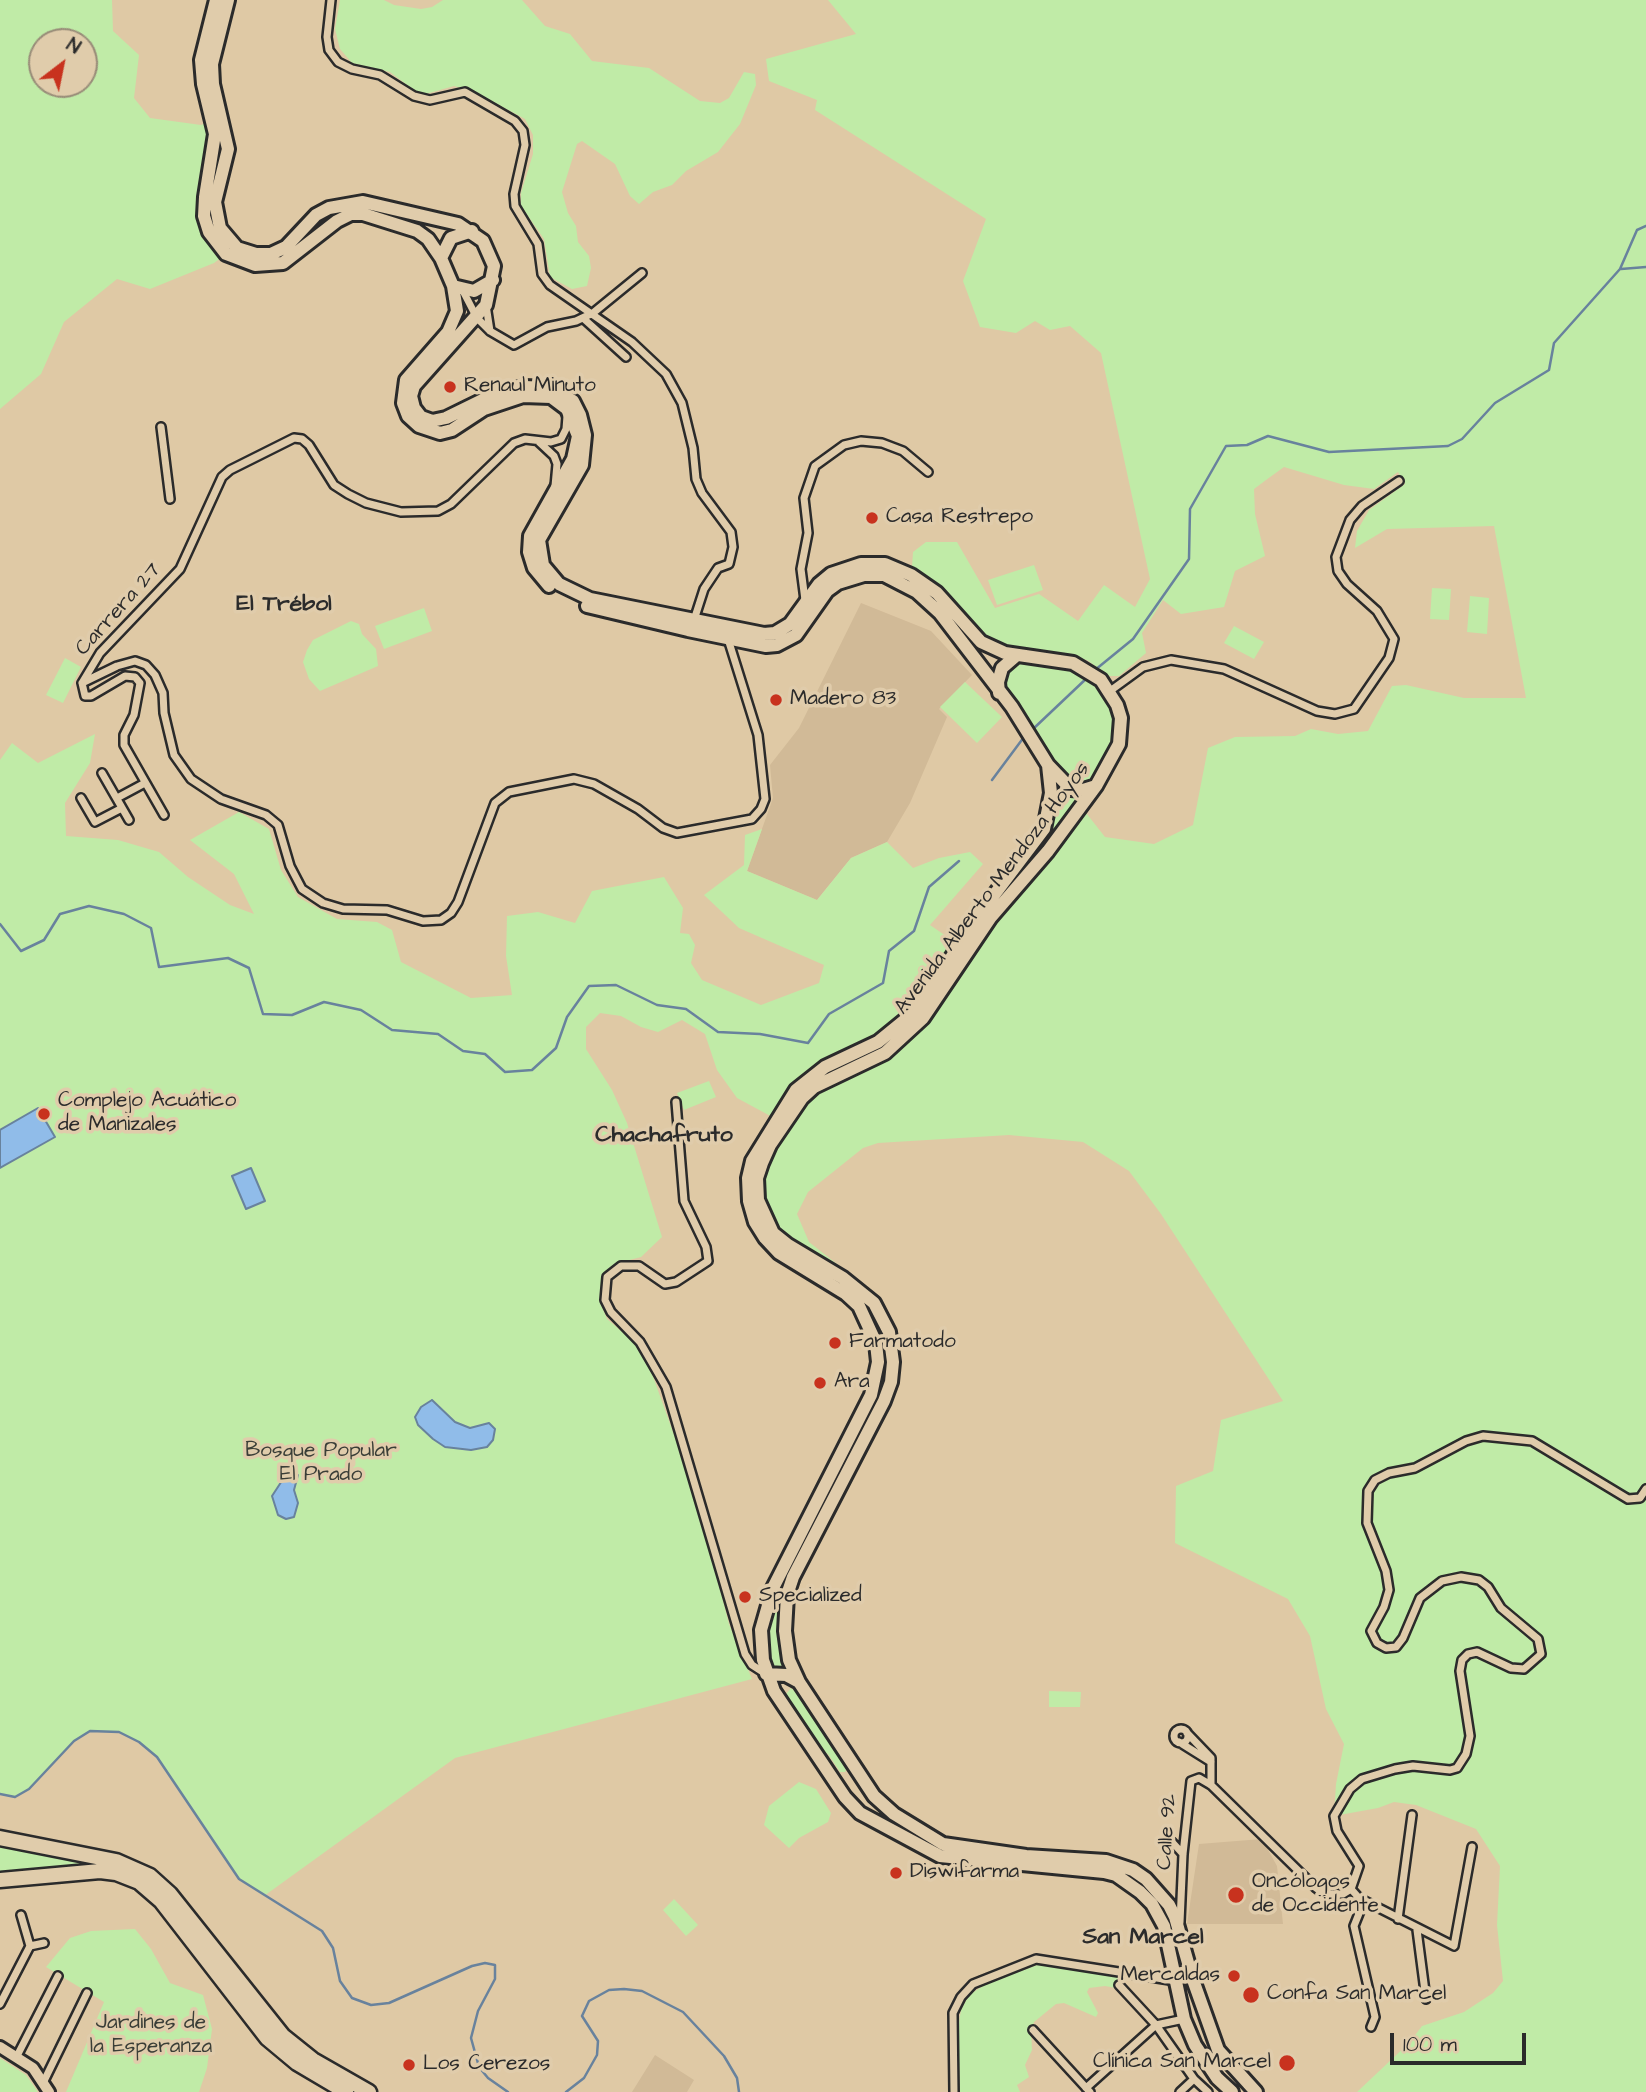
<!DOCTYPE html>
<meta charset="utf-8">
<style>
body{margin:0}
#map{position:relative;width:1646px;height:2092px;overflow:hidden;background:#dfc9a5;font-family:"Architects Daughter",sans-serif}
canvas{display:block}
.north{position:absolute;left:28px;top:28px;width:70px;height:70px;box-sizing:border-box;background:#e0ccab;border:2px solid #988c78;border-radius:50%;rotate:32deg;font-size:19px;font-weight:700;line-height:28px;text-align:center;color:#2b2b2b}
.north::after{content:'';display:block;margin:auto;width:24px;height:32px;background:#c8321e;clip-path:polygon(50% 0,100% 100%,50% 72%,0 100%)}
.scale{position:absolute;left:1390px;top:2033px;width:136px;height:32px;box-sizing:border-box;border:4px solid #2b2b2b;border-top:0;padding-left:9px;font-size:21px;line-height:24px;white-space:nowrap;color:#2b2b2b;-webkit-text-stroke:5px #e0ccab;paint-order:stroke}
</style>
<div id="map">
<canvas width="1646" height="2092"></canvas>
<div class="north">N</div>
<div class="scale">100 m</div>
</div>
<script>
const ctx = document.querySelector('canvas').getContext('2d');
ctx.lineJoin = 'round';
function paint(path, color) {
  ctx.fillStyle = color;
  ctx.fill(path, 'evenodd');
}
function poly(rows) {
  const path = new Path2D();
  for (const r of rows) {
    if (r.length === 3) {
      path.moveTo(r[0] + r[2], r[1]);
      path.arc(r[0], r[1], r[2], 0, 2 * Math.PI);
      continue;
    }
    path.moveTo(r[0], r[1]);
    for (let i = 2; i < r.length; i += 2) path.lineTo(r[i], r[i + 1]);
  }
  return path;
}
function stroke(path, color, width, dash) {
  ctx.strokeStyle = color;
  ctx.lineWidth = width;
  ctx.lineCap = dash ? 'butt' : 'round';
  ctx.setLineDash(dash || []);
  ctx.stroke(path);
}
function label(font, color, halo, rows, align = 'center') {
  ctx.font = font + ' "Architects Daughter",sans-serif';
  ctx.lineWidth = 7;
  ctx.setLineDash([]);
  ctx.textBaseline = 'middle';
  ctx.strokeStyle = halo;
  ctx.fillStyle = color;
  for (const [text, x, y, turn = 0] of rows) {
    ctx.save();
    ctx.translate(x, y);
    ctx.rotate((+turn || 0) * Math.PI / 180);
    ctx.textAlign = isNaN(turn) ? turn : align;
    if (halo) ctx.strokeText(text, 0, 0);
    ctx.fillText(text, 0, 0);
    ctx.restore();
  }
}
paint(poly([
 [861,603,931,631,972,675,939,709,947,717,910,803,887,842,851,858,817,900,747,871,773,798,770,765,799,728],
 [1262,1839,1277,1866,1283,1924,1187,1924,1199,1844],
 [655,2055,694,2080,687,2092,632,2092]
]), '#d1ba97');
paint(poly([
 [0,0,112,0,113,31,139,55,134,98,150,118,201,125,213,120,204,216,226,254,214,263,150,289,117,279,64,322,41,374,0,409],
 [42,42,84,42,84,84,42,84],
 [340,0,384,0,394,5,421,9,432,7,443,0,522,0,545,26,570,34,592,61,649,68,700,101,720,103,729,98,744,72,755,74,756,85,740,124,718,152,686,171,672,185,653,192,639,204,630,196,615,164,582,141,577,144,562,192,568,213,576,226,578,242,589,256,591,268,587,286,572,289,550,277,544,239,521,206,521,193,533,154,533,135,525,119,475,92,454,86,426,94,415,91,390,72,352,63,340,49,335,29],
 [828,0,1646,0,1646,2092,1357,2092,1410,2042,1422,2026,1464,2012,1493,1993,1503,1981,1497,1925,1500,1866,1476,1829,1416,1805,1394,1802,1378,1808,1334,1816,1336,1784,1344,1744,1326,1709,1310,1636,1288,1599,1175,1543,1176,1486,1213,1471,1221,1420,1283,1401,1161,1214,1129,1171,1083,1142,1009,1135,878,1143,863,1148,808,1192,797,1214,809,1242,842,1268,810,1259,788,1245,758,1200,770,1145,802,1098,885,1053,956,985,974,955,991,917,1083,809,1105,837,1154,844,1193,825,1208,748,1235,737,1295,736,1311,729,1338,734,1368,731,1392,686,1406,685,1464,698,1526,698,1494,526,1387,529,1355,548,1357,531,1369,510,1405,484,1398,472,1374,489,1344,485,1284,467,1266,480,1254,489,1255,514,1265,556,1235,571,1224,607,1181,614,1163,600,1142,633,1146,653,1119,676,1109,676,1087,660,1007,645,983,634,947,591,912,567,913,552,926,542,957,542,995,608,1039,594,1078,621,1104,585,1135,607,1150,579,1101,353,1070,326,1050,330,1035,321,1016,333,980,327,963,281,986,219,815,110,817,100,769,81,766,59,856,34],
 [1034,565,1043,590,997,605,988,580],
 [1432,588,1451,589,1449,620,1430,619],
 [1470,596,1489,598,1487,634,1467,632],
 [424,608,432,631,384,649,375,626],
 [351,621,359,624,362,634,376,649,378,666,320,691,309,679,303,662,307,650,313,640],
 [1234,626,1264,642,1254,659,1224,643],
 [65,658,81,667,63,703,46,695],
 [1017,660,1076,669,1101,689,1111,704,1116,721,1115,740,1090,785,1073,784,1063,776,1002,685,1005,669],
 [965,682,1002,717,977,743,940,707],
 [95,734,90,763,65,803,66,836,118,840,159,852,188,877,230,905,254,914,234,874,190,840,239,812,269,829,281,870,298,897,337,919,377,922,392,930,401,962,471,998,512,995,506,956,507,916,538,912,575,923,592,891,664,877,683,908,680,933,689,934,695,945,691,963,702,980,761,1005,819,983,824,965,739,928,704,895,744,865,745,835,762,829,747,871,817,900,851,858,887,842,913,868,939,858,970,852,983,864,930,925,959,945,899,1027,825,1067,776,1119,737,1098,717,1070,705,1034,682,1020,658,1032,641,1027,621,1016,600,1013,586,1027,586,1049,612,1090,627,1123,662,1237,641,1257,618,1263,603,1275,600,1302,607,1319,634,1342,651,1371,695,1493,729,1624,752,1679,455,1758,264,1896,239,1879,157,1757,139,1742,119,1732,90,1731,74,1741,29,1789,15,1797,0,1794,0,760,12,743,38,763],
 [1055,781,1084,795,1054,835,993,904,1038,846],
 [709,1081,716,1097,684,1110,677,1093],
 [792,1576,782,1604,778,1630,779,1652,787,1673,769,1673,767,1628,773,1606],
 [791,1688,799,1695,814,1720,824,1727,849,1765,845,1772,840,1772,828,1754,822,1752,786,1694],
 [1049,1691,1081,1692,1080,1707,1049,1707],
 [799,1782,816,1789,831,1813,828,1822,799,1838,789,1848,764,1825,769,1806],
 [0,1844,115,1866,0,1874],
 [674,1899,698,1925,686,1936,663,1910],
 [135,1929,151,1949,170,1983,203,1995,212,2029,207,2068,199,2092,66,2092,104,2002,46,1967,70,1938,91,1931],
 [1040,1964,1114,1974,1125,1982,1116,1984,1116,1988,1105,1986,1089,1988,1087,1992,1098,2013,1096,2017,1064,2003,1056,2004,1034,2022,1031,2031,1032,2050,1025,2065,1029,2077,1017,2085,1020,2092,960,2092,958,2029,961,2010,969,1995,986,1984],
 [0,2058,26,2075,38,2092,0,2092]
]), '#c0eba7');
const water = poly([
 [38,1108,55,1137,0,1168,0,1130,38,1108],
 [251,1168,265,1201,246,1209,232,1176,251,1168],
 [432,1400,455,1422,470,1428,489,1423,495,1429,493,1440,487,1447,471,1450,445,1447,433,1439,418,1425,415,1417,421,1407,432,1400],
 [289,1470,298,1475,294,1490,298,1503,294,1517,286,1519,278,1515,272,1496,289,1470]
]);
paint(water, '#90bce9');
stroke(water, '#68829d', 2);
stroke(poly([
 [1621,269,1646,267],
 [1095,670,1133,639,1189,559,1190,509,1226,446,1247,445,1268,436,1329,452,1448,446,1462,439,1495,403,1549,370,1554,343,1620,269,1637,230,1646,226],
 [1032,730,1088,677],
 [992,780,1024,737],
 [0,924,21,951,44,940,60,914,89,906,124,914,151,928,159,967,228,958,249,968,263,1014,292,1015,324,1002,361,1010,392,1030,438,1034,463,1051,485,1054,505,1072,532,1070,556,1048,567,1017,589,986,616,985,657,1005,686,1009,718,1032,760,1034,808,1043,829,1014,883,983,889,951,914,931,929,887,959,861],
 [0,1794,15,1797,29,1789,74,1741,90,1731,119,1732,139,1742,157,1757,239,1879,322,1931,333,1948,340,1981,352,1998,371,2005,389,2003,472,1966,485,1963,495,1965,495,1979,478,2011,471,2038,479,2067,488,2078,508,2092],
 [566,2092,584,2078,597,2055,598,2041,582,2016,589,2001,609,1990,624,1989,642,1991,683,2012,724,2056,737,2078,739,2092]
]), '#68829d', 2.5);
const street = poly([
 [331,0,327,37,329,50,338,62,352,69,380,75,414,96,430,100,465,92,515,121,523,131,525,145,514,194,515,206,538,244,542,274,550,285,632,342,666,374,682,403,693,448,696,479,702,493,731,532,733,547,729,564,718,568,704,589,694,620],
 [463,291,477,318,490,331,514,345,547,327,576,321,593,313,642,273],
 [486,305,490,331],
 [583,318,626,357],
 [161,427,170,499],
 [539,442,554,456,557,464,555,486],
 [805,600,801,569,808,533,804,498,815,466,844,445,861,441,882,443,903,451,928,472],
 [82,683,117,666,135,661,146,665,155,675,163,693,164,713,174,755,191,779,221,799,266,815,278,825,290,866,302,889,323,903,343,909,387,910,423,921,441,920,451,913,458,902,495,803,509,792,574,779,594,784,638,809,663,828,677,833,752,819,761,809,765,799,758,735,728,639],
 [1110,691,1143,667,1171,660,1224,669,1317,711,1335,714,1354,709,1389,658,1394,639,1377,611,1347,584,1338,571,1336,557,1350,520,1362,506,1399,481],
 [102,773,129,820],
 [81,798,95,822,122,808],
 [117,798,145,783],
 [164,815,124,745,124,735,134,715,140,683,135,677,125,676,91,696,85,696,82,683,100,653,180,569,222,477,230,470,294,438,302,439,309,445,334,485,348,494,366,503,401,512,438,511,451,504,514,443,525,439,551,442,561,439,566,429,567,416],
 [676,1102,684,1201,706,1247,708,1261,676,1282,665,1284,639,1266,621,1266,607,1277,605,1300,611,1312,640,1342,666,1387,745,1654,752,1665,766,1674],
 [1181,1736,7],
 [1187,1733,1211,1758,1211,1785],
 [1179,1742,1211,1762],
 [1172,1842,1183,1854],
 [1351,1889,1359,1898,1454,1946,1472,1847],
 [1364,1901,1354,1926,1375,2017,1371,2027],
 [1398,1919,1412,1815],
 [1180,1922,1183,1854,1191,1781,1199,1778,1211,1785,1316,1888,1324,1894,1343,1894,1351,1889,1359,1866,1337,1831,1334,1816,1350,1789,1362,1779,1395,1769,1413,1766,1450,1770,1457,1768,1466,1754,1470,1736,1460,1671,1462,1660,1468,1654,1477,1652,1511,1668,1524,1669,1541,1654,1538,1639,1501,1608,1488,1587,1479,1580,1461,1577,1442,1581,1420,1598,1403,1638,1396,1647,1386,1648,1377,1643,1371,1631,1384,1607,1389,1590,1386,1571,1367,1523,1368,1491,1375,1480,1389,1473,1415,1468,1466,1441,1483,1436,1532,1441,1628,1499,1640,1498,1646,1489],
 [1417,1930,1426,1999],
 [30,1946,44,1943],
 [1119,1985,1156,2025,1194,2079,1208,2092],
 [0,2004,30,1946,21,1915],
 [1033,2030,1090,2092],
 [17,2056,58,1976],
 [44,2081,87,1993],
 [1086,2088,1156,2025,1184,2019],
 [954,2092,953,2013,961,1997,973,1984,1036,1959,1176,1981],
 [1180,2092,1194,2079]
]);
const secondary = poly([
 [0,2047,33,2068,49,2092]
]);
const primary = poly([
 [216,0,201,60,203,84,215,134,205,197,204,216,209,232,226,254,255,265,283,263,337,221,351,214,363,214,417,231,428,239,441,258,453,286,457,311,448,332,406,380,403,403,408,416,419,426,440,433,452,430,484,409,523,396,551,397,567,409,578,436,573,459,530,536,529,552,534,568,549,586],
 [228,0,212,64,213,84,228,149,215,202,220,228,237,248,256,254,271,254,286,247,316,215,329,208,363,202,458,224,483,241,494,266,486,305,414,386,411,396,414,408,421,417,432,421,446,418,497,393,524,387,550,388,573,401,580,415,585,435,582,465,539,540,543,565,559,584,590,599,764,634,775,633,790,624,819,584,831,574,861,564,885,564,911,575,937,593,981,642,1005,653,1073,663,1101,680,1117,705,1121,718,1119,744,1096,786,1048,851,991,917,923,1018,885,1053,814,1087,802,1098,770,1145,762,1163,757,1178,758,1200,773,1233,788,1245,843,1278,874,1303,889,1332,893,1362,891,1382,884,1401,793,1577,787,1595,785,1631,789,1660,799,1682,874,1796,894,1814,943,1844,1026,1856,1106,1861,1133,1870,1146,1879,1169,1905,1175,1917,1192,1977,1218,2050,1256,2092],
 [441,258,451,238,472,231],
 [453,286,474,291,493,280],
 [587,606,688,630,766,646,777,645,796,635,827,591,838,583,864,575,884,575,917,592,940,613,1012,707,1048,765,1051,793,1044,829,982,911,916,1011,878,1042,825,1067,796,1090,752,1161,748,1178,749,1201,755,1222,765,1238,779,1253,846,1294,859,1306,876,1343,878,1362,871,1395,773,1588,761,1630,763,1660,774,1691,845,1797,860,1813,940,1856,1104,1872,1116,1875,1140,1892,1152,1904,1164,1926,1184,2019,1195,2045,1217,2078,1232,2092],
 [999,693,998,682,1002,668,1017,655],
 [1048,765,1071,789,1083,790,1096,786],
 [766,1674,786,1675,799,1682]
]);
const highway = poly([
 [0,1838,116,1861,150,1876,170,1894,283,2036,313,2060,369,2092],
 [0,1880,100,1871,116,1873,139,1882,161,1901,267,2038,297,2063,346,2092]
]);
stroke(street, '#2b2b2b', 12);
stroke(secondary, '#2b2b2b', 16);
stroke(primary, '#2b2b2b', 18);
stroke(highway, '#2b2b2b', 19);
stroke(street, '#e0ccab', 7);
stroke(secondary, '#e0ccab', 10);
stroke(primary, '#e0ccab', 12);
stroke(highway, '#e0ccab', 14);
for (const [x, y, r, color] of [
 [450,387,7,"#c8321e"],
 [872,518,7,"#c8321e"],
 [776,700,7,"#c8321e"],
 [44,1114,7,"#c8321e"],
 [835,1343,7,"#c8321e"],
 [820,1383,7,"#c8321e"],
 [745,1597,7,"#c8321e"],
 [896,1873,7,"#c8321e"],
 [1236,1895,9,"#c8321e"],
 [1234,1976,7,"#c8321e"],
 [1251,1995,9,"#c8321e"],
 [1287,2063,9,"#c8321e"],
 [409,2065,7,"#c8321e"]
]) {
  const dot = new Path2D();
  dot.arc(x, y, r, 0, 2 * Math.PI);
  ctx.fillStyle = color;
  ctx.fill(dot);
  stroke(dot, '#e0ccab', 2.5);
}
label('21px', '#2b2b2b', '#e0ccab', [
 ["Renaul Minuto",464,387],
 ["Casa Restrepo",886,518],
 ["Madero 83",790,700],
 ["Complejo Acuático",58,1102],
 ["de Manizales",58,1126],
 ["Farmatodo",849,1343],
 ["Ara",834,1383],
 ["Specialized",759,1597],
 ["Diswifarma",910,1873],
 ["Oncólogos",1252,1883],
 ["de Occidente",1252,1907],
 ["Mercaldas",1220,1976,"right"],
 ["Confa San Marcel",1267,1995],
 ["Clínica San Marcel",1271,2063,"right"],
 ["Los Cerezos",423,2065]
], 'left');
label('21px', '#2b2b2b', '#e0ccab', [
 ["Carrera 27",119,610,-48],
 ["Avenida Alberto Mendoza Hoyos",993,889,-53],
 ["Calle 92",1168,1832,-86]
]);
label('21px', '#3a3e37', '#e0ccab', [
 ["Bosque Popular",321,1452],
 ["El Prado",321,1476],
 ["Jardines de",151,2024],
 ["la Esperanza",151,2048]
]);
label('bold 23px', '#2b2b2b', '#e0ccab', [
 ["El Trébol",284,605],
 ["Chachafruto",664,1136],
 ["San Marcel",1143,1938]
]);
</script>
